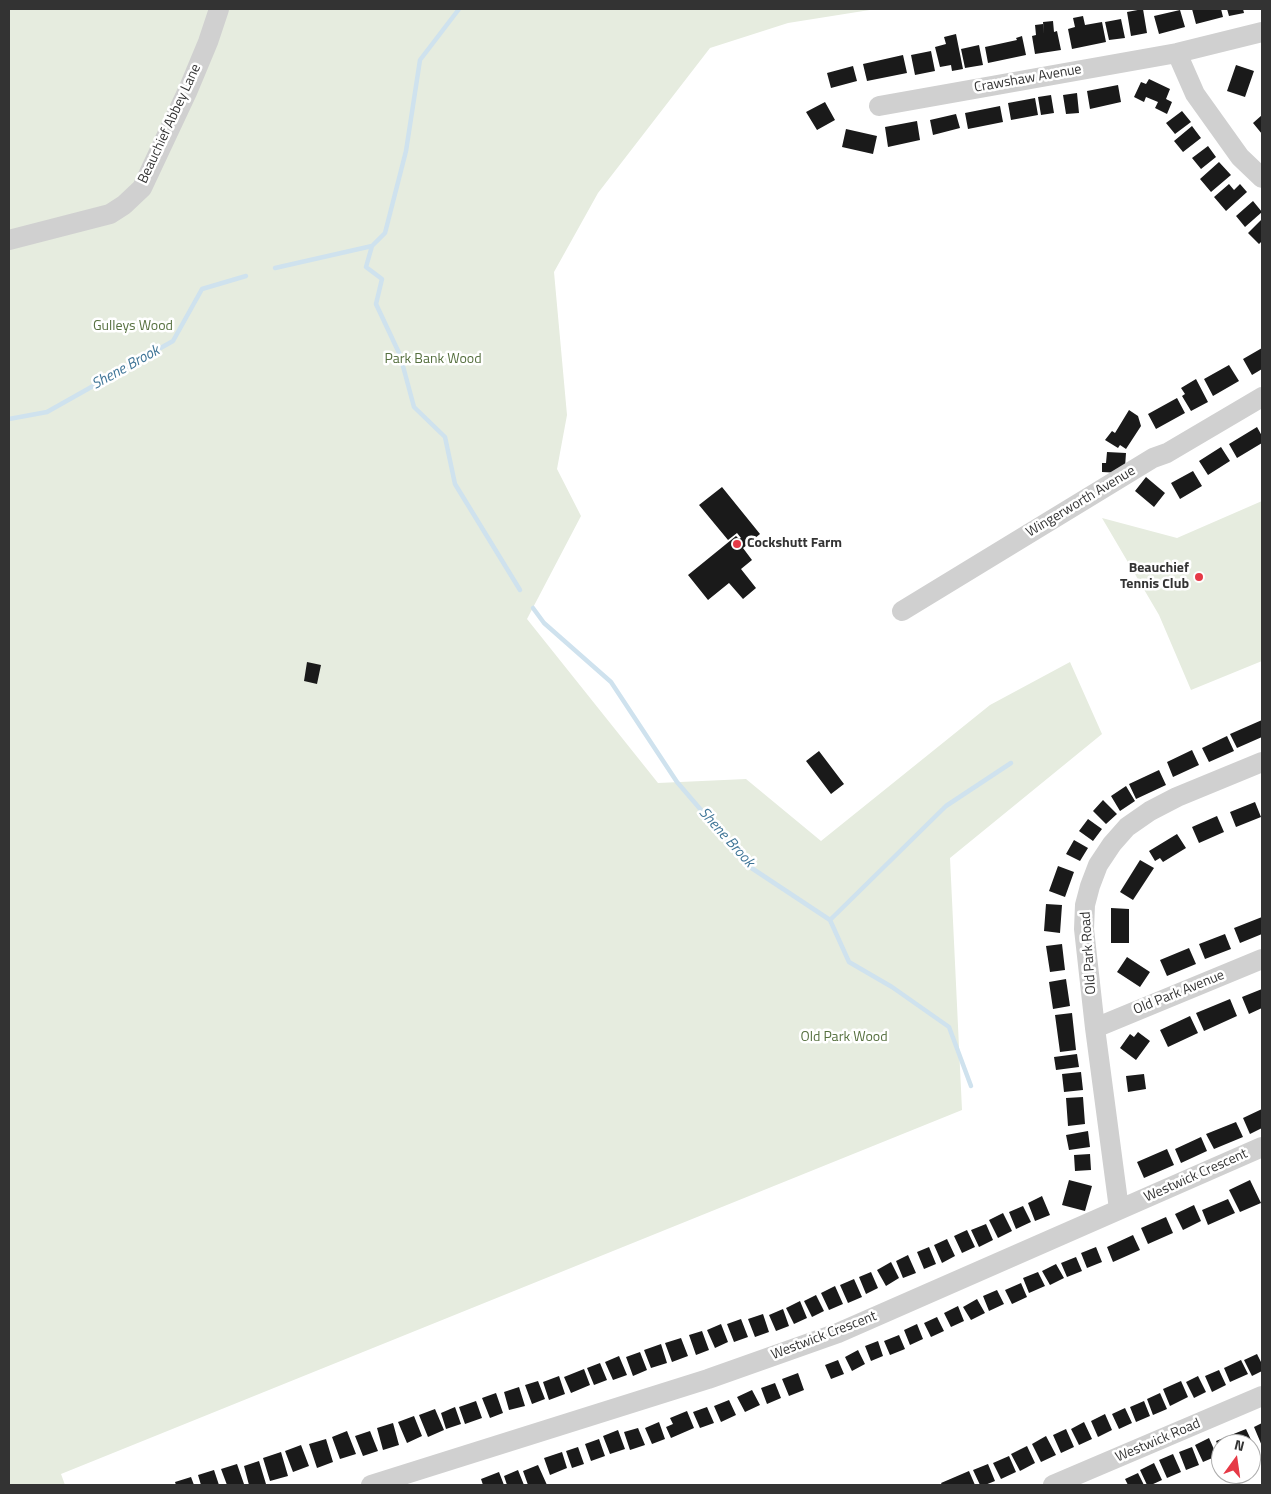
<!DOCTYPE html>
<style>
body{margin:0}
#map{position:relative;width:1271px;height:1494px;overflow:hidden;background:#fff;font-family:"Titillium Web",sans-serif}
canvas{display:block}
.frame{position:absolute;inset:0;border:10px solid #333;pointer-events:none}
.north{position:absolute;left:1211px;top:1434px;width:50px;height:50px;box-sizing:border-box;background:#fff;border:1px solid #adadad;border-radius:50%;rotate:14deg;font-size:14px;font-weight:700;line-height:20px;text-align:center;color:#333}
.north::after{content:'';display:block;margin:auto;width:18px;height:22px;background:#e63946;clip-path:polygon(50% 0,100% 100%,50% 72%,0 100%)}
</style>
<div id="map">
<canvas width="1271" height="1494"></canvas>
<div class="frame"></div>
<div class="north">N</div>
</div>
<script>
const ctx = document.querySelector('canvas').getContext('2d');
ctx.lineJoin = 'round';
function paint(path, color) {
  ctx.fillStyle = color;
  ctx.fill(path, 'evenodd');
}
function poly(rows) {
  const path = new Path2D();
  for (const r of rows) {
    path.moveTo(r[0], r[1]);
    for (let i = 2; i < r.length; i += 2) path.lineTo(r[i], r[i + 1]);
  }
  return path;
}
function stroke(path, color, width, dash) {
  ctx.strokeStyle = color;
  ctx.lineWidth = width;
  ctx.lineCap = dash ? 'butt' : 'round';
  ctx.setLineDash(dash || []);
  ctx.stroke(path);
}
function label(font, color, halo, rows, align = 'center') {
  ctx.font = font + ' "Titillium Web",sans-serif';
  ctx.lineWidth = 5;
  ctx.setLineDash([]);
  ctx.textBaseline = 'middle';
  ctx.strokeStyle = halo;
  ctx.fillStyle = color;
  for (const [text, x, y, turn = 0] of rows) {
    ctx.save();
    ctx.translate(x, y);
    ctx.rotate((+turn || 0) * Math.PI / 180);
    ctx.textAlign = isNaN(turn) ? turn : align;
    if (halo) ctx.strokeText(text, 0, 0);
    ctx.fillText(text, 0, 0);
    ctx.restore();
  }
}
paint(poly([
 [9,9,876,9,788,23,710,48,598,193,554,272,567,415,557,469,581,516,527,619,658,783,746,779,821,841,990,705,1070,662,1102,734,950,858,962,1110,61,1474,65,1485,9,1485],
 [1262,501,1262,661,1191,690,1159,615,1102,518,1177,538]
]), '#e6ecdf');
stroke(poly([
 [372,246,366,267,382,279,376,304,400,355,414,407,445,437,455,484,520,590],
 [275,268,372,246,385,233,406,151,420,60,459,9],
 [9,419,47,412,173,341,202,289,246,276],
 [533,608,544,623,611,682,677,782,750,867,830,920,849,962,892,987,949,1027,971,1086],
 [830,920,946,806,1011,763]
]), '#cfe2ee', 4.5);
paint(poly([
 [1143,9,1147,33,1131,36,1127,12],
 [1192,9,1221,9,1223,17,1196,24],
 [1227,9,1243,9,1244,13,1229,16],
 [1180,10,1185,27,1159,34,1154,16],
 [1083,16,1085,25,1102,22,1106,42,1072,49,1068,29,1075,27,1073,18],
 [1121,19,1125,38,1109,40,1105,22],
 [1053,21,1054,32,1057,31,1061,50,1035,54,1032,36,1036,35,1035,25,1043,24,1044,34,1043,22],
 [956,34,963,69,952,71,951,65,940,67,935,47,946,44,944,37],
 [1022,36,1026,55,988,63,985,47,1017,40,1016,38],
 [979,45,983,65,965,68,961,49],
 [931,51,935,71,915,75,911,55],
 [903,55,907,73,867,81,863,64],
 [1236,65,1254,71,1245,97,1227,91],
 [853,66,857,81,831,88,827,73],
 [1149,79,1170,89,1166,99,1172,102,1167,114,1155,108,1158,102,1146,97,1144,102,1134,97,1141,82,1146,84],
 [1118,85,1121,102,1090,109,1087,91],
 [1077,93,1079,113,1066,114,1063,95],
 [1051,95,1054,113,1041,115,1038,97],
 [1035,98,1038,115,1011,120,1008,103],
 [825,102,835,120,817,130,806,112],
 [1000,106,1003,122,968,129,965,113],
 [1182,111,1191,122,1175,134,1166,123],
 [956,114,960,128,933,135,930,120],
 [1262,115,1262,134,1253,123],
 [917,121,920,140,888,147,885,127],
 [1192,126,1201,138,1183,152,1174,141],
 [846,129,877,136,873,154,842,147],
 [1208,146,1216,157,1201,169,1192,158],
 [1219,162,1231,175,1211,192,1200,179],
 [1229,184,1234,190,1240,184,1247,192,1226,211,1214,197],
 [1253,201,1262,212,1245,227,1236,216],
 [1262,219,1262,241,1259,244,1248,233],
 [1262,348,1262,369,1252,375,1243,359],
 [1229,365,1239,381,1213,396,1204,379],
 [1196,379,1208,402,1191,411,1182,396,1185,394,1181,388],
 [1177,398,1185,413,1156,429,1148,414],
 [1129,410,1138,416,1141,426,1126,449,1120,445,1118,448,1105,440,1112,431,1115,433],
 [1257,427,1262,436,1262,443,1237,458,1229,444],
 [1221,447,1230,461,1208,475,1199,461],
 [1107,452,1126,453,1125,467,1122,473,1102,472,1102,463,1106,463],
 [1193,471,1202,486,1180,499,1171,483],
 [1146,477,1165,493,1154,507,1135,491],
 [722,487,760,534,754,539,757,543,754,545,751,542,743,548,752,560,741,569,756,588,743,599,729,583,708,600,688,575,736,536,739,539,741,538,737,533,728,540,699,505],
 [307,662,321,665,317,684,304,681],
 [1262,720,1262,737,1237,748,1230,734],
 [1227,736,1234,751,1209,762,1202,748],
 [1192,750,1199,765,1173,777,1167,762],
 [819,751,844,784,831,794,806,761],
 [1159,770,1166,785,1136,799,1129,784],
 [1126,786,1135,801,1120,811,1111,796],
 [1103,800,1117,814,1106,824,1093,811],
 [1255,802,1261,817,1236,827,1230,812],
 [1217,816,1224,832,1199,843,1192,827],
 [1088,819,1102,829,1093,841,1079,831],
 [1177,834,1186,848,1163,862,1160,858,1155,861,1149,851],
 [1074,840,1088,848,1080,861,1066,854],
 [1140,860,1154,868,1133,900,1120,892],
 [1058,866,1074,872,1065,897,1049,891],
 [1046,904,1062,905,1060,933,1044,931],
 [1111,908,1129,909,1129,943,1111,943],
 [1262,917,1262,934,1240,943,1234,928],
 [1225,934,1231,949,1205,959,1199,944],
 [1062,944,1065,970,1050,972,1046,946],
 [1189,948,1196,964,1167,976,1160,960],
 [1127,957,1150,972,1140,987,1117,972],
 [1066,979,1070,1006,1053,1009,1049,982],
 [1262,989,1262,1008,1249,1014,1242,997],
 [1230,999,1237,1016,1204,1031,1196,1013],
 [1072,1013,1076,1050,1060,1052,1055,1015],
 [1190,1016,1198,1033,1168,1047,1160,1030],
 [1138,1032,1150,1041,1136,1060,1120,1048,1130,1034,1134,1037],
 [1077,1054,1079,1067,1056,1070,1054,1057],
 [1081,1072,1083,1090,1064,1092,1062,1074],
 [1144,1074,1146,1089,1128,1092,1126,1076],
 [1083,1097,1085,1124,1068,1126,1066,1098],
 [1262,1109,1262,1128,1250,1134,1243,1118],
 [1236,1122,1243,1137,1214,1149,1206,1134],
 [1088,1131,1090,1147,1069,1150,1066,1135],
 [1201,1137,1207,1151,1181,1163,1175,1149],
 [1167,1149,1174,1165,1144,1178,1137,1162],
 [1090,1154,1091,1170,1075,1171,1074,1155],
 [1069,1180,1092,1186,1085,1211,1062,1205],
 [1250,1180,1261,1203,1240,1212,1229,1190],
 [1042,1196,1050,1215,1035,1221,1028,1203],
 [1228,1199,1235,1213,1208,1225,1202,1210],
 [1194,1205,1201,1221,1183,1230,1175,1214],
 [1023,1206,1031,1222,1016,1229,1009,1212],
 [1003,1213,1012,1231,998,1238,989,1220],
 [1166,1217,1173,1233,1148,1244,1141,1228],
 [986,1224,993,1240,979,1247,971,1230],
 [967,1230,975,1247,962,1253,954,1236],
 [1133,1235,1140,1250,1113,1262,1107,1247],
 [947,1239,955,1256,942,1263,934,1245],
 [929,1247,936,1264,924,1269,917,1252],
 [1096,1247,1102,1262,1087,1268,1081,1253],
 [908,1255,916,1273,903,1278,896,1261],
 [1076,1257,1082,1271,1067,1277,1061,1263],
 [891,1262,899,1278,886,1286,877,1270],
 [1056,1264,1064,1278,1050,1285,1042,1271],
 [871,1272,878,1288,866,1294,859,1277],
 [1038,1272,1045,1286,1029,1293,1023,1278],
 [854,1279,862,1297,848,1303,840,1285],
 [1021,1283,1027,1297,1012,1304,1005,1290],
 [835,1286,843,1304,829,1310,821,1293],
 [997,1290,1004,1304,989,1311,983,1296],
 [816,1295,824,1311,812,1317,804,1301],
 [977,1299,985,1313,971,1320,963,1307],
 [800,1301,807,1318,794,1324,786,1308],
 [958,1306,964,1321,951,1327,944,1313],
 [783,1309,789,1326,776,1331,769,1315],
 [763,1314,769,1332,755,1337,748,1319],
 [937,1317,944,1331,931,1337,924,1323],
 [741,1319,748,1337,734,1342,727,1324],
 [721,1324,728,1342,715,1348,707,1330],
 [917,1324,923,1339,910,1345,904,1330],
 [702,1331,709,1350,696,1355,689,1335],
 [899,1335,905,1349,890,1355,884,1341],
 [681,1338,688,1356,672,1362,665,1343],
 [878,1341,883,1356,871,1361,865,1346],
 [661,1344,667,1363,651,1368,644,1350],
 [858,1350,865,1364,852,1371,845,1357],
 [640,1352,647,1370,633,1376,626,1357],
 [1257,1354,1262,1364,1262,1371,1252,1376,1244,1360],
 [619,1356,627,1375,613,1380,605,1362],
 [838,1360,844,1374,831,1379,825,1365],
 [1241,1360,1248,1374,1230,1382,1224,1368],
 [600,1363,607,1380,594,1385,587,1368],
 [584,1369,590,1385,571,1393,564,1377],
 [1219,1370,1226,1385,1212,1392,1205,1376],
 [798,1373,804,1390,789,1396,782,1379],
 [559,1376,565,1394,549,1400,543,1382],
 [1198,1376,1206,1392,1194,1398,1186,1382],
 [538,1381,545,1399,532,1404,525,1385],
 [1181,1381,1188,1397,1170,1406,1163,1389],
 [775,1383,781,1398,767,1404,761,1388],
 [519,1387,525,1406,509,1410,504,1392],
 [752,1390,760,1405,745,1412,737,1397],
 [496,1393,503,1413,490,1418,482,1398],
 [1160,1393,1167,1409,1153,1415,1147,1399],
 [729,1400,736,1415,721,1422,714,1406],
 [476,1401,482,1418,465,1424,459,1407],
 [1144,1401,1150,1416,1136,1422,1130,1407],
 [455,1407,461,1424,446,1429,441,1413],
 [707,1407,714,1423,700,1428,693,1412],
 [1125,1408,1132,1423,1119,1429,1112,1414],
 [435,1409,444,1430,428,1437,419,1415],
 [687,1411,694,1428,671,1438,666,1427,673,1424,670,1418],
 [1105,1414,1112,1430,1098,1437,1091,1421],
 [414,1416,422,1436,407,1443,398,1422],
 [659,1422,665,1439,652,1444,645,1428],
 [1084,1422,1092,1439,1079,1445,1071,1429],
 [393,1423,399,1445,383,1450,377,1428],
 [1262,1423,1262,1446,1254,1427],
 [638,1428,645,1445,630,1450,624,1432],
 [1066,1429,1074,1447,1061,1453,1053,1435],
 [1246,1429,1253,1444,1221,1444,1221,1453,1216,1441],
 [618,1430,625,1449,610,1454,603,1436],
 [347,1431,356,1454,340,1459,332,1437],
 [370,1431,378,1451,363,1456,355,1436],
 [1046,1436,1056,1455,1041,1462,1032,1444],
 [1209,1438,1217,1456,1203,1462,1195,1445],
 [326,1439,333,1462,317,1468,309,1444],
 [599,1439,605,1456,591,1461,585,1444],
 [301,1445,309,1466,293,1472,285,1451],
 [1027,1446,1035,1463,1020,1471,1011,1454],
 [578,1447,584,1464,572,1468,566,1451],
 [1192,1447,1199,1465,1186,1470,1179,1452],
 [281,1452,288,1476,270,1481,263,1458],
 [562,1452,567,1468,550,1475,544,1458],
 [1173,1454,1181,1472,1167,1478,1159,1460],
 [1009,1456,1016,1472,1001,1479,993,1463],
 [259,1461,266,1484,249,1485,244,1466],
 [1154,1463,1162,1480,1151,1485,1147,1485,1140,1470],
 [237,1464,244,1484,227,1485,221,1469],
 [988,1464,995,1481,985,1485,980,1485,973,1470],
 [538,1465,547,1485,528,1485,523,1471],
 [214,1470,219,1485,201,1485,198,1475],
 [518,1470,524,1485,507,1485,504,1476],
 [969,1471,975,1485,942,1485,941,1483],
 [499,1472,504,1485,483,1485,481,1479],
 [1138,1473,1144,1485,1128,1485,1125,1479],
 [191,1477,194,1485,176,1485,175,1482]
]), '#1a1a1a');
stroke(poly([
 [1177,53,1195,94,1240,157,1262,178],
 [879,106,1177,53,1262,32],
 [9,240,110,214,124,205,142,188,188,90,208,42,219,9],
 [902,611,1153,458,1167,453,1262,397],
 [1095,1028,1262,959],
 [1119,1209,1095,1028,1084,929,1085,905,1090,886,1098,865,1112,844,1127,827,1150,811,1177,797,1262,762],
 [371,1485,708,1379,838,1333,1262,1147],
 [1053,1485,1262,1396]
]), '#d0d0d0', 20);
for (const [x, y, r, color] of [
 [737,544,5,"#e63946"],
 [1199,577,5,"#e63946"]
]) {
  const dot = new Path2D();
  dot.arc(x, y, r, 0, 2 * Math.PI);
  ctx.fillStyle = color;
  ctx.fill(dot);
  stroke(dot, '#fff', 2);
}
label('14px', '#333', '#fff', [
 ["Crawshaw Avenue",1028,79,-10],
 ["Beauchief Abbey Lane",170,124,-65],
 ["Wingerworth Avenue",1081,502,-31],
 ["Old Park Road",1089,953,-94],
 ["Old Park Avenue",1179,993,-22],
 ["Westwick Crescent",1196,1176,-24],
 ["Westwick Crescent",824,1336,-21],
 ["Westwick Road",1158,1441,-23]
]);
label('14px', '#56703f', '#fff', [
 ["Gulleys Wood",133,327],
 ["Park Bank Wood",433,360],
 ["Old Park Wood",844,1038]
]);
label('bold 14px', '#333', '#fff', [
 ["Cockshutt Farm",747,544],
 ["Beauchief",1189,569,"right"],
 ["Tennis Club",1189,585,"right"]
], 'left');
label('italic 15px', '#3f7597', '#fff', [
 ["Shene Brook",126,368,-29],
 ["Shene Brook",726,838,48]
]);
</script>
